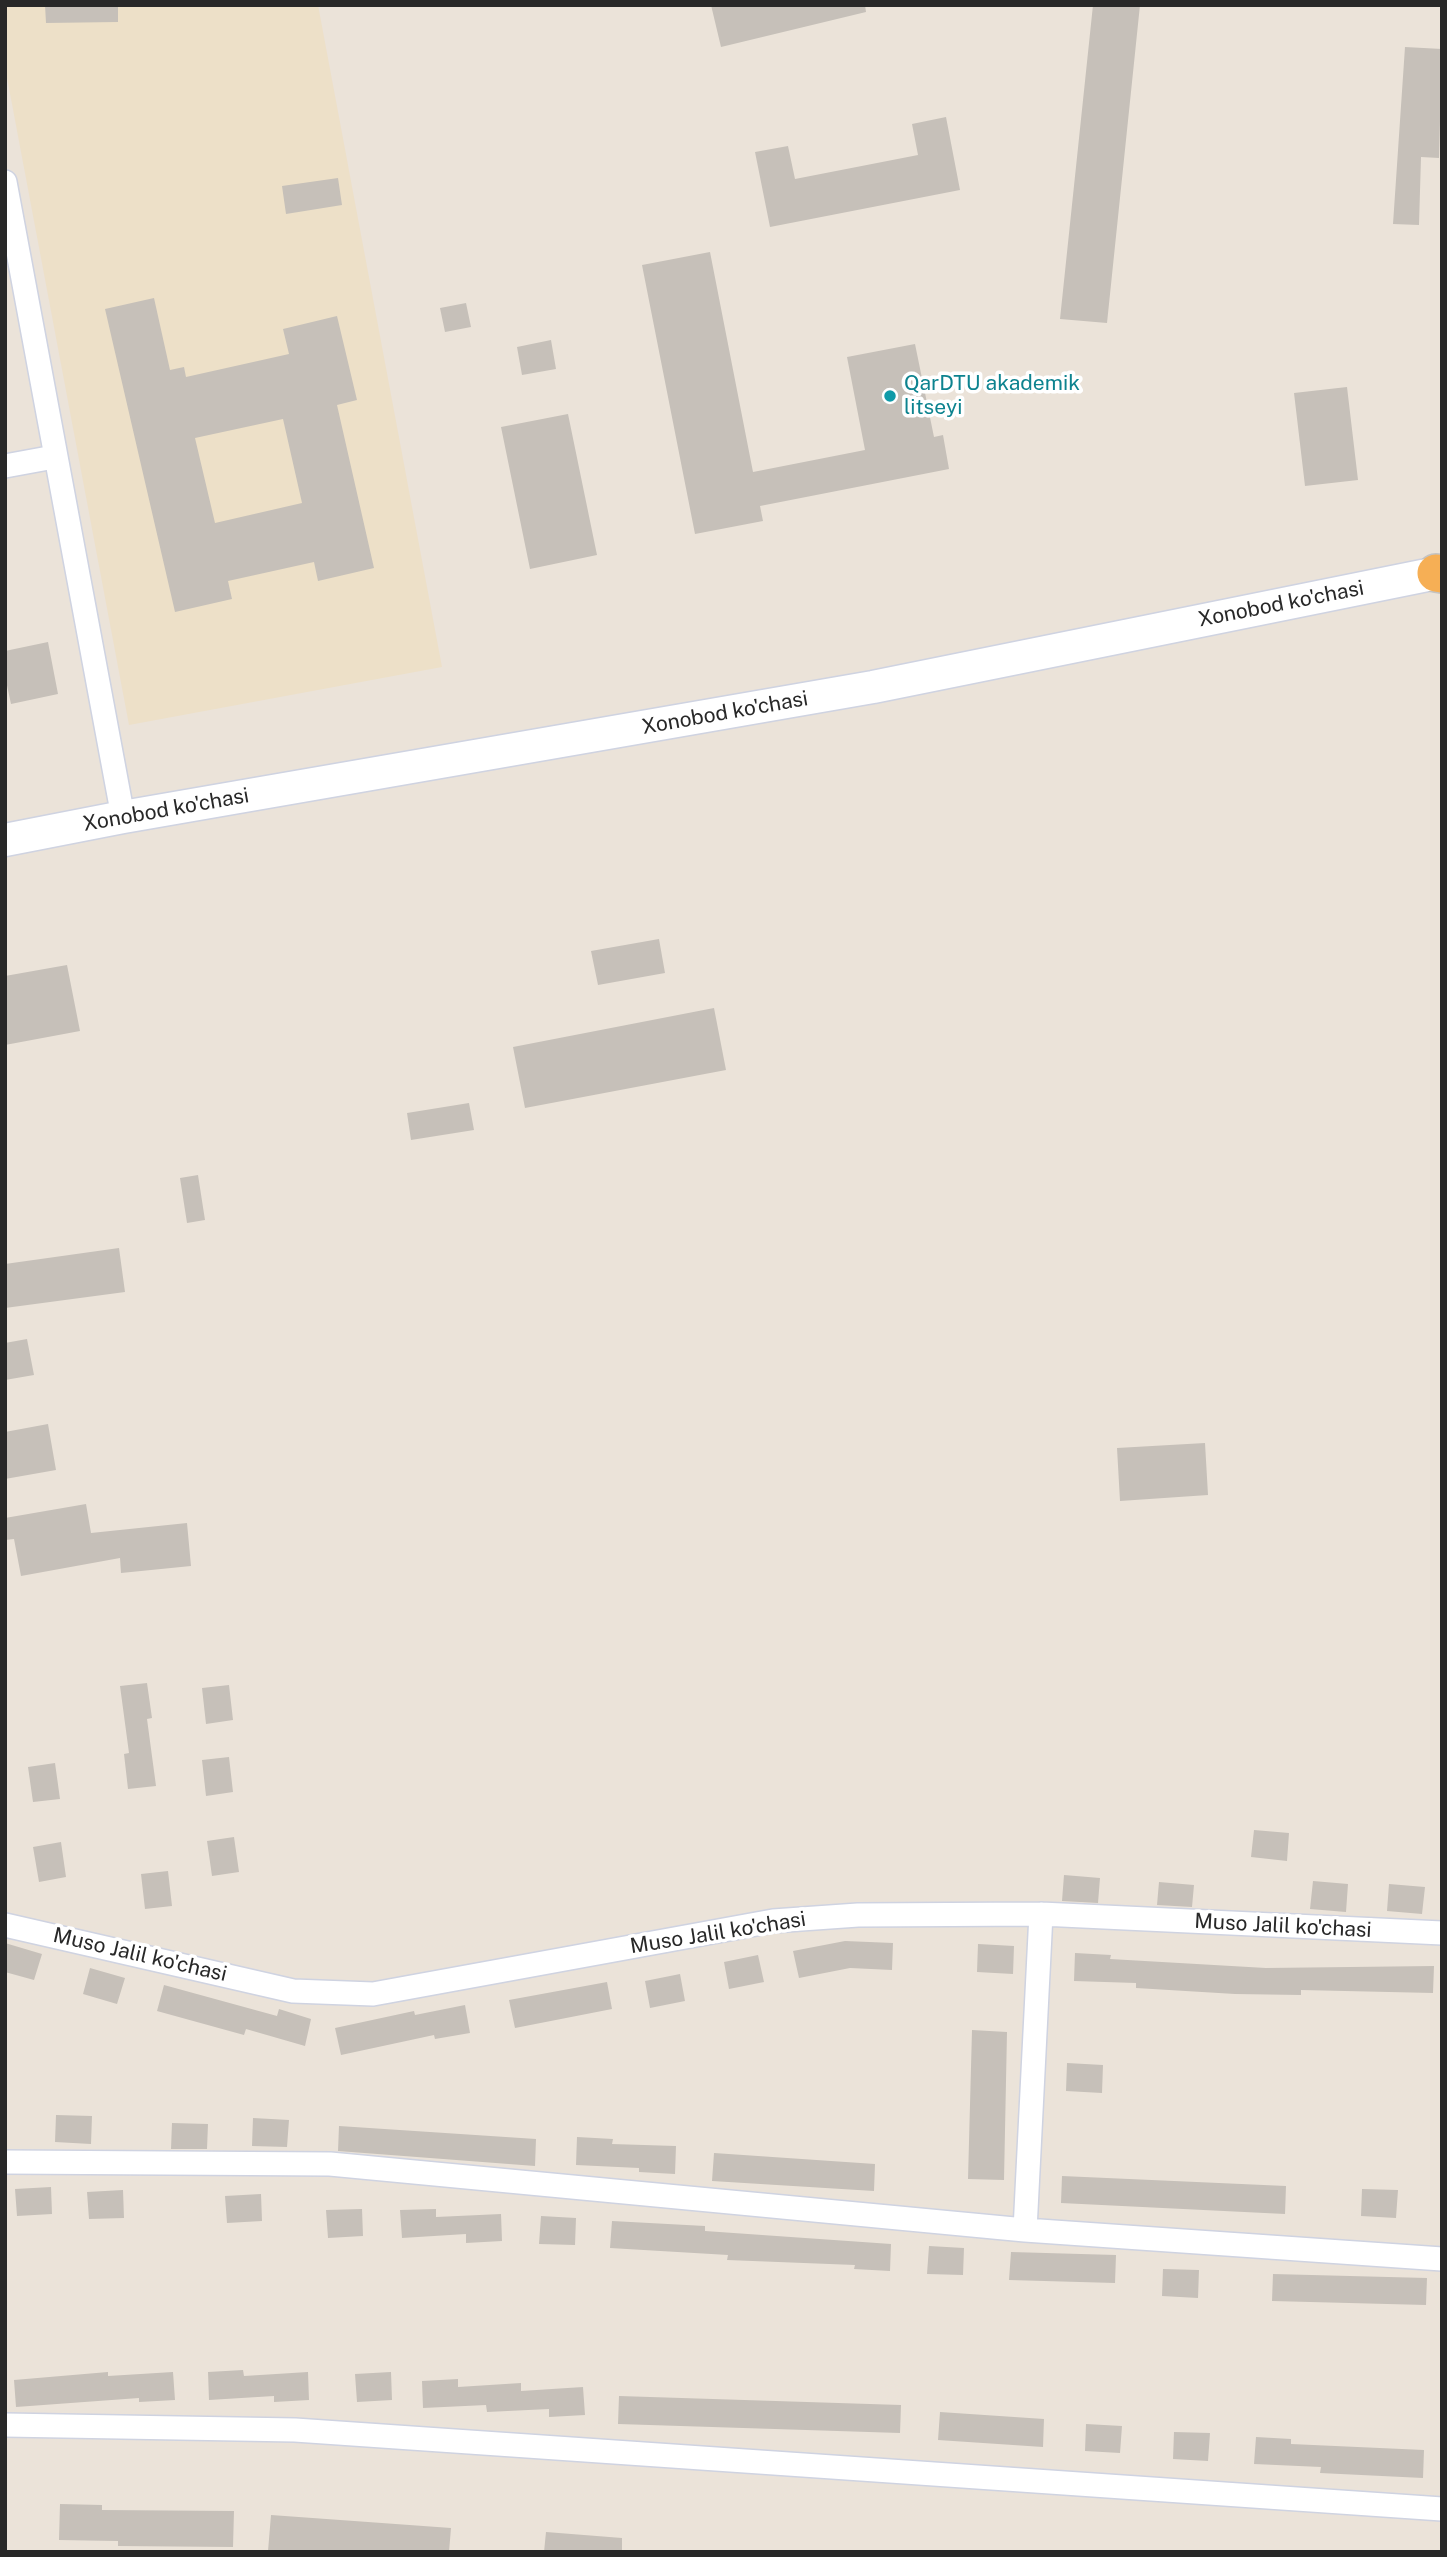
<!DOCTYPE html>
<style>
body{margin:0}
#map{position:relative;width:1447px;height:2557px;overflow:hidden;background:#ebe3d9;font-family:"Public Sans",sans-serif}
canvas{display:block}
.frame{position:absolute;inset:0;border:7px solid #282828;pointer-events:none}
</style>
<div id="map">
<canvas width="1447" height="2557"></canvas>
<div class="frame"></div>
</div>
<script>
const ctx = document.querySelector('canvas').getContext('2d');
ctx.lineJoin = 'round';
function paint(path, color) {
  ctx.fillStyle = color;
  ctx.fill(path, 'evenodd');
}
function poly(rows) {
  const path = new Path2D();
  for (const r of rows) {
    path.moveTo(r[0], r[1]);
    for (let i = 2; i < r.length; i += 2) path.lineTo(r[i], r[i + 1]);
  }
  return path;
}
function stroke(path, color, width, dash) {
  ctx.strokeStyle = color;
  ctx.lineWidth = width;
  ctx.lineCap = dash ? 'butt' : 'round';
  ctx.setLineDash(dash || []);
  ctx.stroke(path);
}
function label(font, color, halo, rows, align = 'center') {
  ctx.font = font + ' "Public Sans",sans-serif';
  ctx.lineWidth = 7;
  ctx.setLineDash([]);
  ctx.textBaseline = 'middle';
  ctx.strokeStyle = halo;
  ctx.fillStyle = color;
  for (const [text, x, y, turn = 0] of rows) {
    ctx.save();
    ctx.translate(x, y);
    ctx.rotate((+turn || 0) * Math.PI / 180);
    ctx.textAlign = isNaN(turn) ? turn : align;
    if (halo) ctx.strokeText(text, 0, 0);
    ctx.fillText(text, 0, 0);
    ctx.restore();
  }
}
paint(poly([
 [5,5,318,5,442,667,129,725,5,67]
]), '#ede0c8');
paint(poly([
 [45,5,118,5,118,22,46,23],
 [711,5,865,5,866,12,721,47],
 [1093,5,1140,5,1107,323,1060,319],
 [1405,47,1442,49,1439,158,1421,157,1419,225,1393,224],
 [946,117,960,190,770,227,755,152,788,146,795,179,918,155,912,124],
 [338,178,342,205,286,214,282,186],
 [710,252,753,472,865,450,847,357,915,344,934,437,943,435,949,469,760,506,763,521,695,534,642,265],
 [154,298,170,370,184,367,186,377,289,354,283,329,337,316,357,400,337,405,374,568,318,581,314,562,228,581,232,599,175,612,105,309],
 [283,419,302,503,215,523,195,438],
 [466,303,471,327,445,332,440,308],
 [551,340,556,369,522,375,517,347],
 [1347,387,1358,480,1305,486,1294,393],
 [568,414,597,555,530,569,501,427],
 [48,642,58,694,11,704,5,676,5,651],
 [659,939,665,973,598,985,591,951],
 [67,965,80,1031,5,1045,5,976],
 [714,1008,726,1070,525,1108,513,1047],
 [469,1103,474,1130,411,1140,407,1113],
 [198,1175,205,1220,187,1223,180,1178],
 [119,1248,125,1292,5,1308,5,1264],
 [27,1339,34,1375,5,1380,5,1343],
 [48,1424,56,1470,5,1479,5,1432],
 [1205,1443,1208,1495,1120,1501,1117,1448],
 [86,1504,91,1533,187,1523,191,1566,121,1573,120,1558,21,1576,14,1539,5,1540,5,1518],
 [147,1683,152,1718,147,1719,156,1786,128,1789,124,1754,129,1753,120,1686],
 [229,1685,233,1720,206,1724,202,1688],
 [229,1757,233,1792,206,1796,202,1760],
 [55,1763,60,1799,33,1802,28,1767],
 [1254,1830,1289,1833,1287,1861,1251,1857],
 [234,1837,239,1872,212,1876,207,1841],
 [61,1842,66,1877,39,1882,33,1847],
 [168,1871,172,1906,145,1909,141,1874],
 [1064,1875,1100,1878,1098,1903,1062,1901],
 [1313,1881,1348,1884,1346,1912,1310,1909],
 [1159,1882,1194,1885,1192,1907,1157,1905],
 [1389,1884,1425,1887,1422,1914,1387,1911],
 [845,1941,893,1943,892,1970,850,1968,799,1978,793,1951],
 [5,1943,42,1954,34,1980,5,1972],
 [978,1944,1014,1946,1013,1974,977,1972],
 [1075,1953,1111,1955,1110,1959,1266,1968,1434,1966,1433,1993,1301,1990,1301,1995,1235,1994,1136,1988,1136,1983,1074,1981],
 [758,1955,764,1982,729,1989,724,1962],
 [90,1968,125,1978,117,2004,83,1994],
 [680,1974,685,2001,650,2008,645,1981],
 [607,1982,612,2009,515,2028,509,2000],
 [164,1985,277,2016,279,2009,311,2019,305,2046,246,2029,244,2035,157,2011],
 [465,2005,470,2033,435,2039,434,2035,341,2055,335,2028,414,2011,415,2015],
 [972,2030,1007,2032,1004,2180,968,2179],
 [1067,2063,1103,2065,1102,2093,1066,2091],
 [56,2115,92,2116,91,2144,55,2142],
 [253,2118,289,2120,287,2147,252,2146],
 [172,2123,208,2124,207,2149,171,2149],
 [339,2126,536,2139,535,2166,338,2151],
 [577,2137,613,2139,612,2144,676,2146,675,2174,639,2172,639,2168,576,2165],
 [714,2153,875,2164,874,2191,712,2181],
 [1062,2176,1286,2186,1285,2214,1061,2203],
 [51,2187,52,2214,17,2216,15,2189],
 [1362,2189,1398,2190,1396,2218,1361,2216],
 [123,2190,124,2218,89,2219,87,2192],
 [261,2194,262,2221,227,2223,225,2196],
 [362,2209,363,2236,328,2238,326,2210],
 [436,2209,436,2217,501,2214,502,2241,466,2243,466,2234,402,2238,400,2210],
 [541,2216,576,2218,575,2245,539,2244],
 [612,2221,705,2226,705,2231,891,2244,890,2271,854,2269,855,2265,727,2260,728,2255,610,2248],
 [929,2246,964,2248,963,2275,927,2274],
 [1011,2252,1116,2255,1115,2283,1009,2280],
 [1163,2269,1199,2270,1198,2298,1162,2296],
 [1273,2274,1427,2278,1426,2305,1272,2301],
 [243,2370,244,2376,308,2372,309,2400,274,2402,274,2396,209,2400,208,2372],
 [108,2372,108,2376,173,2372,175,2400,139,2402,139,2398,16,2407,14,2380],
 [391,2372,392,2400,357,2402,355,2374],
 [458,2379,458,2387,521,2383,521,2391,583,2387,585,2415,549,2417,549,2409,487,2412,486,2405,423,2408,422,2381],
 [619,2396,901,2405,900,2433,618,2424],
 [940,2412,1044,2419,1043,2447,938,2440],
 [1086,2424,1122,2426,1120,2453,1085,2451],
 [1174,2432,1210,2433,1208,2461,1173,2459],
 [1256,2437,1291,2439,1291,2444,1424,2450,1423,2478,1320,2473,1321,2467,1254,2464],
 [60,2504,102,2505,102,2510,234,2511,233,2547,118,2546,118,2541,59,2540],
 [271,2515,451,2528,449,2552,268,2551],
 [546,2532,622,2538,622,2552,544,2552]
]), '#c6c0b9');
const minor = poly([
 [5,182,123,817],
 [5,466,54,457],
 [5,1925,293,1991,373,1994,773,1921,858,1915,1041,1914,1442,1933],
 [5,2162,330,2164,1025,2230,1442,2259],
 [1025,2230,1041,1914],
 [5,2425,295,2430,1442,2509]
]);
const secondary = poly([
 [5,840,123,817,873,687,1442,572]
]);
const trunk = poly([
 [1436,573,1442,574]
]);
stroke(minor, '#cfd3e1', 26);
stroke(secondary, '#cfd3e1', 35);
stroke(trunk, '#c3c3c3', 40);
stroke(minor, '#fff', 23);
stroke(secondary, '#fff', 32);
stroke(trunk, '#f6af55', 37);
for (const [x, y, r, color] of [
 [890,396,7,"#0f9aa8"]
]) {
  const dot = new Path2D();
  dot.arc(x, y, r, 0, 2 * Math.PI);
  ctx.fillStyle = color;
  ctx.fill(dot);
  stroke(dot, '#fff', 2.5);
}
label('21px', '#0d838f', '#fff', [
 ["QarDTU akademik",904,384],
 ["litseyi",904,408]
], 'left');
label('21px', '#282828', '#fff', [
 ["Xonobod ko'chasi",1281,604,-11],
 ["Xonobod ko'chasi",725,713,-10],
 ["Xonobod ko'chasi",166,810,-10],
 ["Muso Jalil ko'chasi",1283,1926,3],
 ["Muso Jalil ko'chasi",718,1933,-9],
 ["Muso Jalil ko'chasi",140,1955,13]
]);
</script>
